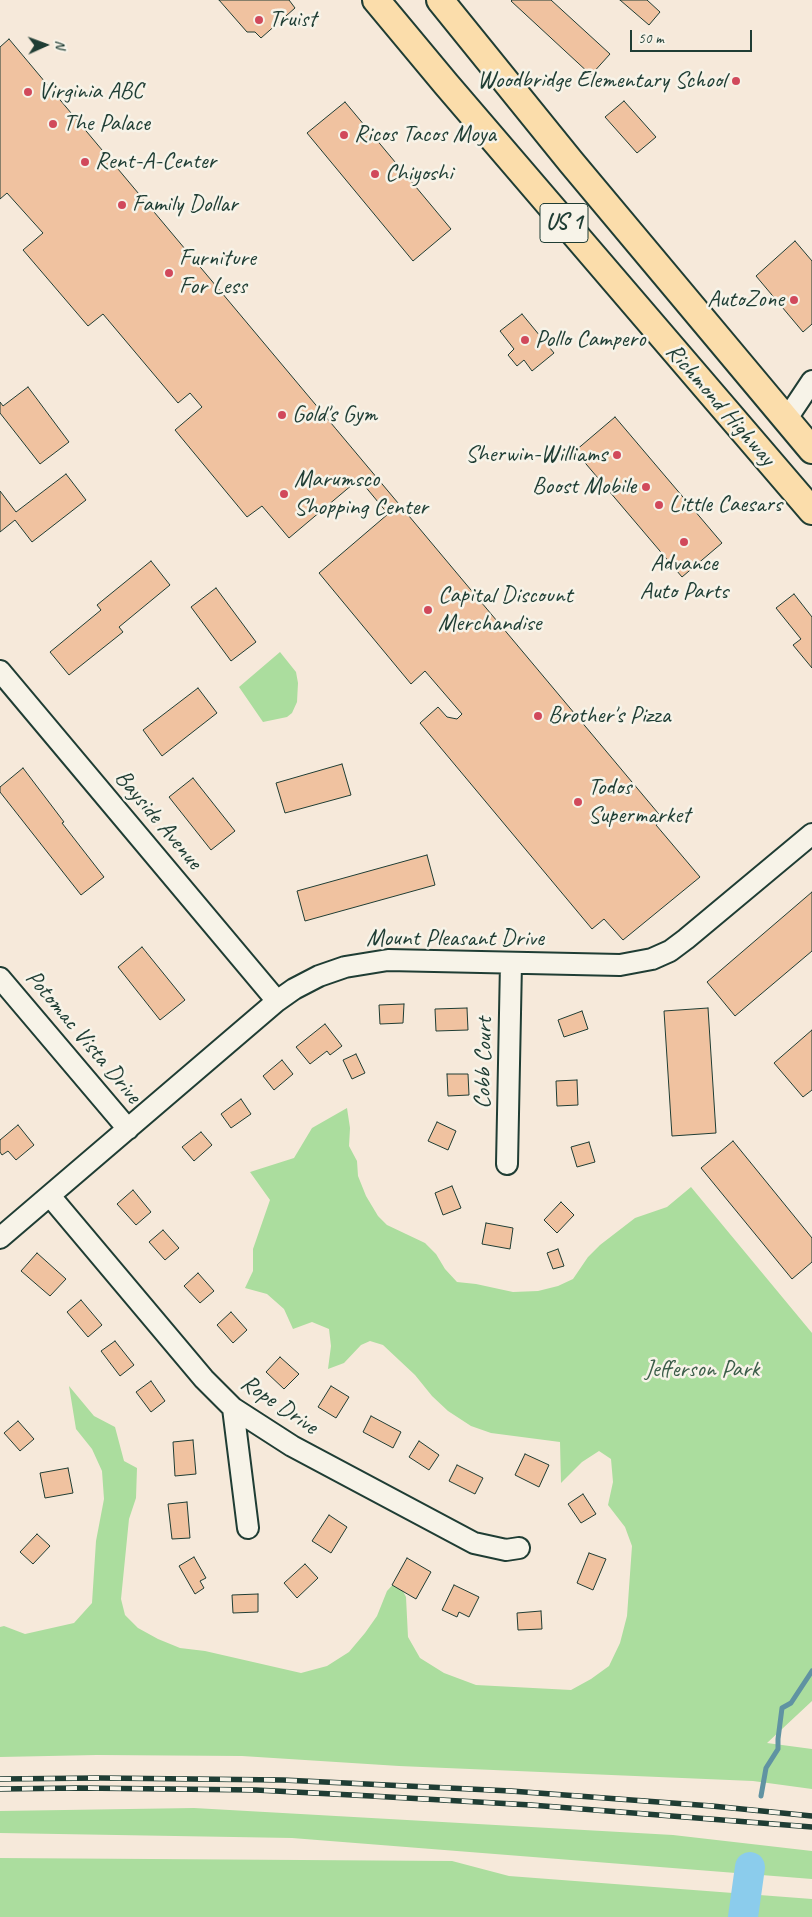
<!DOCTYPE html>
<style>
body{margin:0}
#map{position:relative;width:812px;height:1917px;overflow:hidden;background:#f6e9da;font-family:Caveat,sans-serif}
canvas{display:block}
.north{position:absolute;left:20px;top:20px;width:50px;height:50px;-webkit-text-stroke:4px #f7f3e8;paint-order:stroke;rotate:88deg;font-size:14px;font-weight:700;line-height:20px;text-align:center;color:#1f3d34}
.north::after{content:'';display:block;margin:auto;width:18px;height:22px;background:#1f3d34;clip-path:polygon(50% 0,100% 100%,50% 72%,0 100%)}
.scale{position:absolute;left:630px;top:30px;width:122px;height:22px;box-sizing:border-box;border:2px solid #1f3d34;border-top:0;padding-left:6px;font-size:15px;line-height:18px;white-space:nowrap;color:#1f3d34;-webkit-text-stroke:4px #f7f3e8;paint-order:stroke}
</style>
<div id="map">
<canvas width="812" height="1917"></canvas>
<div class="north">N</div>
<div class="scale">50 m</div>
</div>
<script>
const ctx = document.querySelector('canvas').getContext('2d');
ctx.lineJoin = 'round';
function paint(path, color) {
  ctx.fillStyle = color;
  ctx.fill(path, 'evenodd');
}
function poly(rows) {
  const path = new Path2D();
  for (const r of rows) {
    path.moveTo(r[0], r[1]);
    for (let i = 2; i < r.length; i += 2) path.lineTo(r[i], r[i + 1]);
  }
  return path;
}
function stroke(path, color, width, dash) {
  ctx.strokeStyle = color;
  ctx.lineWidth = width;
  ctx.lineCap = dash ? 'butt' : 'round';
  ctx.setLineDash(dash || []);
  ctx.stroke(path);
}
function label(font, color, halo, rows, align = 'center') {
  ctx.font = font + ' Caveat,sans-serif';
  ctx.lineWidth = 5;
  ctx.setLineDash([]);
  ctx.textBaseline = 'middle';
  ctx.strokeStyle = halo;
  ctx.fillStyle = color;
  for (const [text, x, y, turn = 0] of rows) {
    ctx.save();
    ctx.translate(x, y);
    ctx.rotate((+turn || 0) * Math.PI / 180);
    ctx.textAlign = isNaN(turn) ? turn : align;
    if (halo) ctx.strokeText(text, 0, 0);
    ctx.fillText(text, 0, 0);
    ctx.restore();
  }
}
paint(poly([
 [280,652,296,672,298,683,297,702,292,713,287,717,263,722,239,687],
 [347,1108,350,1128,349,1146,357,1161,358,1176,366,1196,378,1216,387,1225,425,1243,436,1254,445,1269,457,1282,476,1284,513,1292,538,1291,558,1286,573,1279,588,1257,600,1245,635,1218,667,1207,691,1187,812,1333,812,1701,767,1743,812,1749,812,1789,753,1781,399,1766,242,1756,97,1755,0,1757,0,1627,4,1626,25,1634,74,1623,92,1603,96,1541,104,1499,102,1471,92,1449,76,1429,69,1386,94,1416,115,1427,124,1461,137,1468,136,1498,129,1519,121,1599,125,1615,138,1628,158,1639,180,1648,205,1651,301,1673,327,1666,349,1652,365,1633,377,1616,387,1591,397,1580,406,1597,408,1637,420,1658,444,1673,476,1685,571,1690,591,1679,609,1666,620,1643,627,1616,632,1546,625,1527,608,1505,613,1482,611,1459,599,1451,582,1462,561,1483,560,1442,491,1433,471,1426,448,1411,432,1396,415,1375,383,1345,370,1341,361,1345,344,1363,328,1369,331,1346,329,1329,312,1322,293,1329,284,1309,267,1294,245,1288,253,1271,253,1249,270,1200,250,1172,294,1158,312,1128],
 [194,1808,673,1835,812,1851,812,1879,292,1838,0,1833,0,1811],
 [0,1858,452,1861,509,1876,812,1899,812,1917,0,1917]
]), '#abdd9e');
stroke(poly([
 [761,1796,766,1768,778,1749,778,1739,782,1708,791,1703,812,1671]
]), '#6093a2', 5);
stroke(poly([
 [743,1917,750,1867]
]), '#8bccec', 30);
const building = poly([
 [219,0,289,0,295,8,261,38,255,32,247,32,219,0],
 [512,0,551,0,610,54,591,75,511,1,512,0],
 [620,0,647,0,660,12,649,25,620,0],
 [9,39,663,819,656,825,700,877,623,940,604,919,592,929,420,723,438,707,447,717,457,719,462,714,425,671,411,684,319,573,388,514,359,479,289,538,262,506,247,517,175,430,202,407,190,393,178,403,103,314,88,326,23,250,43,233,7,193,0,199,0,47,9,39],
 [624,101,656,137,637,153,605,117,624,101],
 [345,102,451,229,413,261,307,133,345,102],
 [795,241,812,261,812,324,803,332,756,276,795,241],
 [522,314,554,353,532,371,524,360,517,366,508,355,514,349,500,331,522,314],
 [28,387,69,442,40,464,0,413,0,402,3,406,28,387],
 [615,417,722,543,682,577,575,451,615,417],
 [66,474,86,500,32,542,15,520,0,532,0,491,16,512,66,474],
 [151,561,170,585,119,627,123,632,69,675,50,652,101,610,97,605,151,561],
 [216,588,256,642,231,661,191,607,216,588],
 [794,594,812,617,812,668,793,645,801,639,776,608,794,594],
 [198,688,217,713,162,756,143,730,198,688],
 [342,764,351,795,285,813,276,783,342,764],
 [23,768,64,822,62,823,104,877,81,895,0,792,0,787,23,768],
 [193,778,235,831,211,850,169,797,193,778],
 [427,855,435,885,305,921,297,891,427,855],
 [812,892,812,951,735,1016,707,982,812,892],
 [142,947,185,1000,160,1020,118,967,142,947],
 [404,1004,403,1023,380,1024,379,1005,404,1004],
 [467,1008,468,1030,436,1031,435,1009,467,1008],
 [708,1008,716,1133,672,1136,664,1011,708,1008],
 [582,1011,588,1029,564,1037,558,1020,582,1011],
 [325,1024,342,1046,330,1055,327,1051,310,1064,296,1047,325,1024],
 [812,1030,812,1090,803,1097,774,1063,812,1030],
 [356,1054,365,1073,352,1079,343,1060,356,1054],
 [282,1060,293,1074,274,1090,263,1076,282,1060],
 [447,1074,468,1074,469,1095,448,1096,447,1074],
 [577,1080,578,1105,557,1106,556,1081,577,1080],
 [241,1099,251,1114,231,1128,221,1114,241,1099],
 [437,1122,456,1131,448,1150,428,1141,437,1122],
 [18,1125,34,1145,16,1160,8,1151,2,1155,0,1152,0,1140,18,1125],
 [201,1132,212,1145,194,1161,182,1147,201,1132],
 [733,1141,812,1238,812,1262,792,1279,701,1168,733,1141],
 [589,1142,595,1162,577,1167,571,1147,589,1142],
 [452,1186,461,1208,443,1215,435,1193,452,1186],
 [133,1190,151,1212,136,1225,117,1204,133,1190],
 [561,1202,574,1215,557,1233,544,1220,561,1202],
 [486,1223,513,1228,510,1249,482,1244,486,1223],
 [163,1230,179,1248,165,1260,149,1242,163,1230],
 [558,1249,564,1266,553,1269,547,1253,558,1249],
 [37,1253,66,1279,50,1296,21,1271,37,1253],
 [198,1273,214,1291,200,1303,184,1286,198,1273],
 [81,1300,102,1325,88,1337,67,1312,81,1300],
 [231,1312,247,1330,233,1343,217,1325,231,1312],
 [115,1341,134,1365,120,1376,101,1351,115,1341],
 [280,1357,299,1374,284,1389,266,1372,280,1357],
 [151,1381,165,1401,151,1412,136,1392,151,1381],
 [331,1386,349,1397,336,1418,318,1407,331,1386],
 [371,1416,401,1432,393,1448,363,1432,371,1416],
 [18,1421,34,1439,20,1451,4,1433,18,1421],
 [193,1440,196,1474,175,1476,173,1442,193,1440],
 [419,1441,439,1455,429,1470,409,1457,419,1441],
 [525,1454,549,1465,539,1487,515,1475,525,1454],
 [457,1465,483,1478,475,1494,449,1481,457,1465],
 [68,1468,73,1493,45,1498,40,1473,68,1468],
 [583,1494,596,1514,581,1523,568,1504,583,1494],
 [187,1502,190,1538,172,1539,168,1504,187,1502],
 [329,1515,347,1527,331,1553,312,1541,329,1515],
 [37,1534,50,1546,33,1564,20,1552,37,1534],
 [589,1553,606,1559,593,1590,577,1583,589,1553],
 [194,1557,206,1578,200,1581,204,1588,195,1594,179,1566,194,1557],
 [407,1558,431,1572,416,1599,392,1585,407,1558],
 [305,1564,318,1578,297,1598,284,1583,305,1564],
 [454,1585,479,1597,469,1617,459,1612,457,1617,442,1610,454,1585],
 [258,1594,258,1612,233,1613,232,1595,258,1594],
 [541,1611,542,1629,518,1630,517,1613,541,1611]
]);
paint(building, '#f0c2a0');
stroke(building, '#1f3d34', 1);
const minor = poly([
 [786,420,812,381],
 [0,671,277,1001],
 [0,978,128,1129],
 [507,1164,511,963],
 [50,1196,204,1379,233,1408,292,1446,474,1543,506,1550,519,1548],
 [0,1238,277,1001,294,989,319,976,345,967,388,960,620,965,652,959,670,951,686,939,812,834],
 [233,1408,248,1528]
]);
const major = poly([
 [376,0,446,84,812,511],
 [440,0,571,162,812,450]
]);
stroke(minor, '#1f3d34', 24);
stroke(major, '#1f3d34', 30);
stroke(minor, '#f7f3e8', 20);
stroke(major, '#fbddab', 26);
const rail = poly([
 [0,1779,100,1778,283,1780,511,1791,712,1806,812,1816],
 [0,1789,79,1788,256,1790,371,1796,531,1805,812,1827]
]);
stroke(rail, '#1f3d34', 5.5);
stroke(rail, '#f7f3e8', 4, [11]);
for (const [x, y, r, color] of [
 [259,20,5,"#d1495b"],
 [736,81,5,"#d1495b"],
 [28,92,5,"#d1495b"],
 [53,124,5,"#d1495b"],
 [344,135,5,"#d1495b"],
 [85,162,5,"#d1495b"],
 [375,174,5,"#d1495b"],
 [122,205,5,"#d1495b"],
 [169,273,5,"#d1495b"],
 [794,300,5,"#d1495b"],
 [525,340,5,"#d1495b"],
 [282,415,5,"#d1495b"],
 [617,455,5,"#d1495b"],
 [646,487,5,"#d1495b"],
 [284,494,5,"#d1495b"],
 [659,505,5,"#d1495b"],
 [684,542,5,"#d1495b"],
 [428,610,5,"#d1495b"],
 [538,716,5,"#d1495b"],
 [578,802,5,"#d1495b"]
]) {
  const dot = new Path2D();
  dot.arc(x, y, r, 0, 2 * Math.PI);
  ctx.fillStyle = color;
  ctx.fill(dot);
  stroke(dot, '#f7f3e8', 2);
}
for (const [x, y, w] of [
 [564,223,48]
]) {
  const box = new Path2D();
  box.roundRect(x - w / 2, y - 19.5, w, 39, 4);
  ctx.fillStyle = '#f7f3e8';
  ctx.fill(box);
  stroke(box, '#1f3d34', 1);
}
label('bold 22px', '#1f3d34', null, [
 ["US 1",564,223]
]);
label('24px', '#1f3d34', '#f7f3e8', [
 ["Truist",269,20],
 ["Woodbridge Elementary School",726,81,"right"],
 ["Virginia ABC",38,92],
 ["The Palace",63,124],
 ["Ricos Tacos Moya",354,135],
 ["Rent-A-Center",95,162],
 ["Chiyoshi",385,174],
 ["Family Dollar",132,205],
 ["Furniture",179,259],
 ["For Less",179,287],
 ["AutoZone",784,300,"right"],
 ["Pollo Campero",535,340],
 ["Gold's Gym",292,415],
 ["Sherwin-Williams",607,455,"right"],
 ["Marumsco",294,480],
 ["Shopping Center",294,508],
 ["Boost Mobile",636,487,"right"],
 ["Little Caesars",669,505],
 ["Advance",684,564,"center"],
 ["Auto Parts",684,592,"center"],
 ["Capital Discount",438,596],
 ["Merchandise",438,624],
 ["Brother's Pizza",548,716],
 ["Todos",588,788],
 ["Supermarket",588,816]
], 'left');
label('24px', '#1f3d34', '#f7f3e8', [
 ["Richmond Highway",720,405,49],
 ["Bayside Avenue",158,820,50],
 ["Mount Pleasant Drive",455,939],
 ["Potomac Vista Drive",83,1037,50],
 ["Cobb Court",484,1063,-89],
 ["Rope Drive",279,1405,34]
]);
label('24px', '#3b5d49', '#f7f3e8', [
 ["Jefferson Park",702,1370]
]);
</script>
